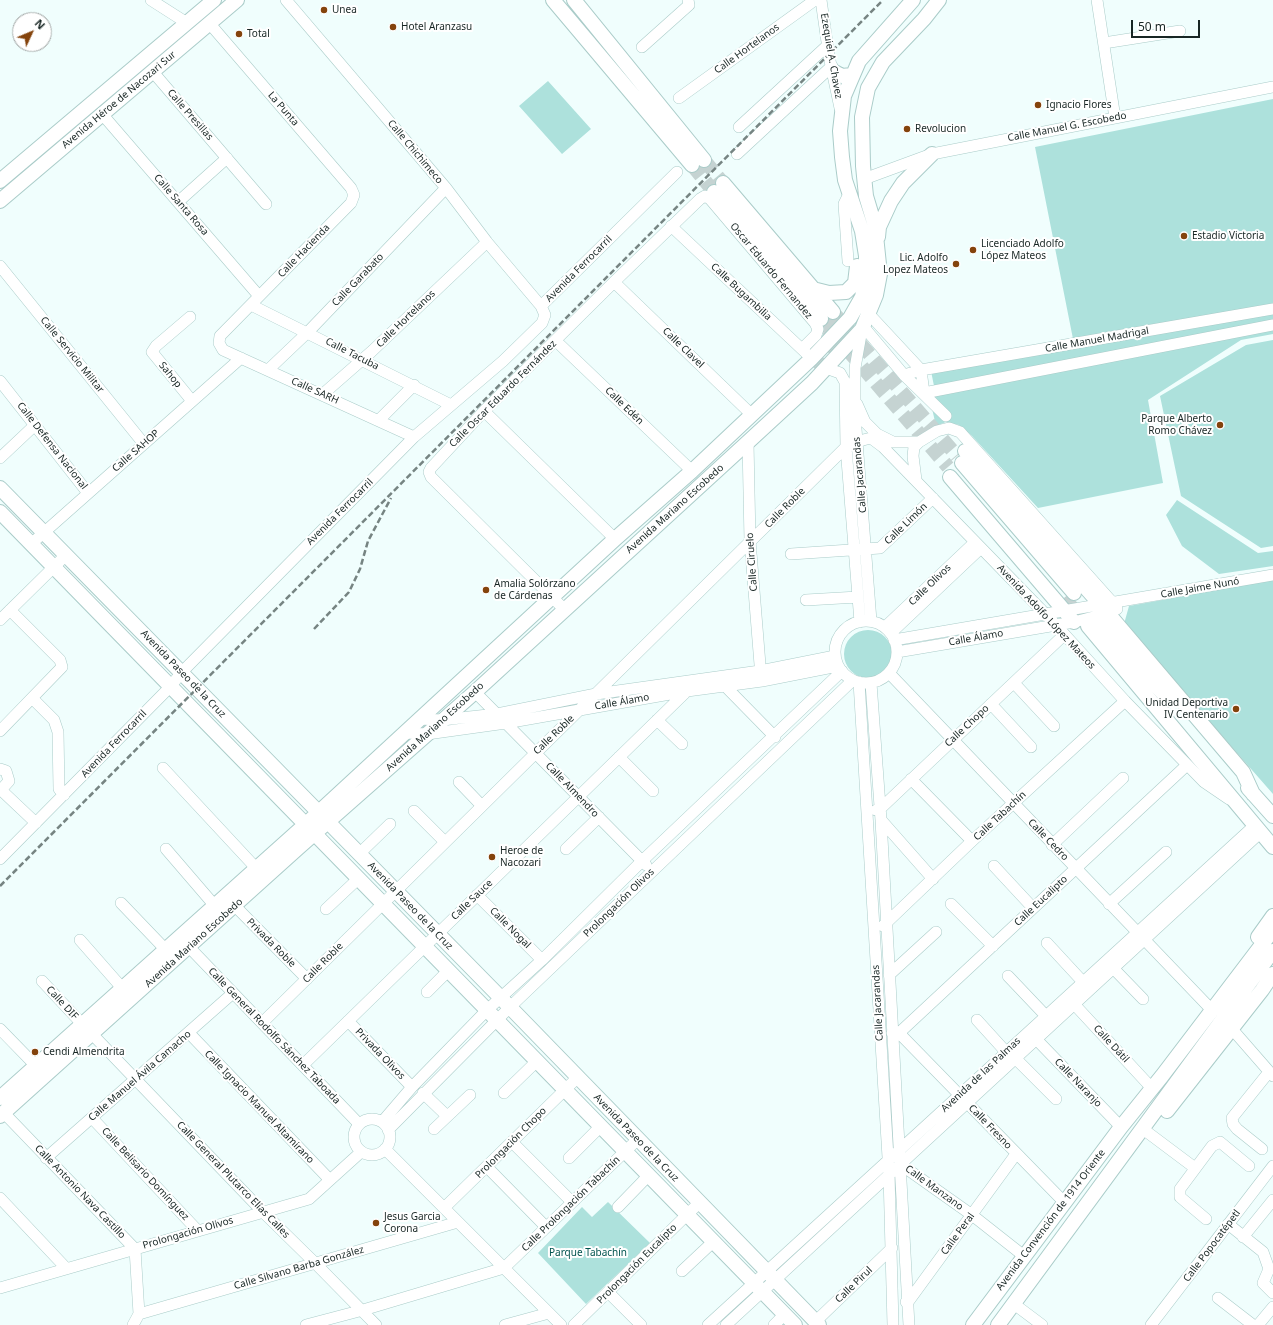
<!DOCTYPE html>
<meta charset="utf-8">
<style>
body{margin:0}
#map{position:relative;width:1273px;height:1325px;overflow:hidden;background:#f0fefd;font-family:"Noto Sans",sans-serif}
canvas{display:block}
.north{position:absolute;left:12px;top:12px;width:40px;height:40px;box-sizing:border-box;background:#fff;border:1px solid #a3a8a7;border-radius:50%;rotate:46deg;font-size:11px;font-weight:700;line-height:16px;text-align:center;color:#182624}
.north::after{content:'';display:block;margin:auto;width:14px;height:18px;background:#84430c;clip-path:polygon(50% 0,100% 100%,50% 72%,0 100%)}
.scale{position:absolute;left:1131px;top:20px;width:69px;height:18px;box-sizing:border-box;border:2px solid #182624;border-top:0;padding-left:5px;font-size:12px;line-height:14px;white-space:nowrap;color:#182624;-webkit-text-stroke:3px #fff;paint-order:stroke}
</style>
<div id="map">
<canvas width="1273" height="1325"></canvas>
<div class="north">N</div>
<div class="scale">50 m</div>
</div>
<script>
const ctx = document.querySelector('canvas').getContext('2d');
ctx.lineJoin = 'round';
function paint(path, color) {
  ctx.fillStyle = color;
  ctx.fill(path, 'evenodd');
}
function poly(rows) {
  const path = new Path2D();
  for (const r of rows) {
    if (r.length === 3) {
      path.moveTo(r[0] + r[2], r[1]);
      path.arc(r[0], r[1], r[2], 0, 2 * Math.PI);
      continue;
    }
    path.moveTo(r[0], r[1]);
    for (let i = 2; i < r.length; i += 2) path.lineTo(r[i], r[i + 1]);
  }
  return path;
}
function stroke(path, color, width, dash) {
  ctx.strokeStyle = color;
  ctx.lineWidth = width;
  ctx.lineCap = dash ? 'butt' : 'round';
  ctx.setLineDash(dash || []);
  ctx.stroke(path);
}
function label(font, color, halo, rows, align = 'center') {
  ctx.font = font + ' "Noto Sans",sans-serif';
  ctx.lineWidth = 4;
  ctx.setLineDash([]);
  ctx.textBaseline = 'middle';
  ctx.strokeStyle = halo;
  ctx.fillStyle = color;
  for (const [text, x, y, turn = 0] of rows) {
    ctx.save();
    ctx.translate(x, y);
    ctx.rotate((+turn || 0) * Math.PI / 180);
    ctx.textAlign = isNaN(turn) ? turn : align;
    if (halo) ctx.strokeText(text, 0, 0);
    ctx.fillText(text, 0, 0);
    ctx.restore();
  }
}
paint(poly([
 [548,81,591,129,562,154,519,106],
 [1273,99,1273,308,1074,344,1035,147],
 [1273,312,1273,334,1241,340,1148,400,1163,483,1038,508,972,436,959,425,946,422,936,426,931,404,934,386,931,371],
 [1273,340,1273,546,1261,548,1181,496,1160,396,1246,345],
 [1177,500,1258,553,1273,551,1273,566,1219,574,1182,546,1166,515],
 [1273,580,1273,794,1124,624,1129,606],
 [868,654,24],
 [608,1202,650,1243,586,1304,538,1253,582,1207,592,1217]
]), '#ade1dc');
stroke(poly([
 [704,160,723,183],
 [692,165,714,192],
 [833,312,957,456],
 [821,319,948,467],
 [813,367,830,351,834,341,829,330],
 [1064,598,1088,626]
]), '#c5d3d2', 14, [14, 7]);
const minor = poly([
 [151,0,187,23],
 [821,0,829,56,840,108],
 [1097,0,1115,118],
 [210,24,351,188,354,195,351,203,220,336,219,343,223,350,414,437],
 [1104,43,1180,31],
 [642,47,689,5,688,0],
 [153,72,266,204],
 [679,98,815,0],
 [102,114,259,296],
 [739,127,828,45],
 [737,154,832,66],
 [864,179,932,154,1273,87],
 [178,202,227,158],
 [671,226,806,353],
 [848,261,844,204,849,194],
 [0,266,144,444],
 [614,282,751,414],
 [251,305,451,405],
 [541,306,677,172],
 [868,313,921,370,924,393],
 [190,317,156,346,152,352,192,401],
 [863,326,904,375,946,416],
 [862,329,855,368,855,416,871,621],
 [556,341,692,471],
 [826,368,840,373,845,382,846,447,860,622],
 [268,370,308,332,446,188],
 [904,375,921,370,1273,309],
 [0,381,88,493],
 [924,393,1273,325],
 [323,394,371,352,487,242],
 [857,404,865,422,877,434,893,442,919,442],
 [484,411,615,539],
 [379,420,414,385],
 [748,442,750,541,761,677],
 [0,458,35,425],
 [916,480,913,456,914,447,919,442,937,431,949,428,960,432,1112,602,1117,609],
 [31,544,241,358],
 [791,554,880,548,933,498],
 [806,600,858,597],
 [564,609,431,477,429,472,431,468,484,411,614,282,700,199,705,196,710,199,815,323,818,329,816,335,802,349],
 [0,620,66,555],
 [866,652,31],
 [885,627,975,542],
 [891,633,981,548],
 [894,640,1273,575],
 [897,652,1074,622,1105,614],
 [889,673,1208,1006],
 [859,682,889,1174,893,1325],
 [871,683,881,820,909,1325],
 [1014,683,1054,726],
 [726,687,775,737],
 [475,692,646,865],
 [32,698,54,720,58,732,59,789,64,795],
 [991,704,1031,747],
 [419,719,442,720,497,714,596,694,760,671,835,656],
 [657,720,682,744],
 [0,731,62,667,60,660,10,610],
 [406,733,427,734,506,723,687,691,762,681,838,666],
 [619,757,653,791],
 [163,768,256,868],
 [0,769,6,771,9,781,0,791],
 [911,779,972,841],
 [459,782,482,806],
 [0,789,36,823],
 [876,810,880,809,1064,635],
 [414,811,445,842],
 [881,820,933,879],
 [1052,845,1123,778],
 [166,849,215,906],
 [566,849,599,817],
 [359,854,390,824],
 [0,859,170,687,182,672,414,437,503,361,542,323,545,315,541,306,487,242,446,188,286,0],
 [994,866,1033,908],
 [477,895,542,960],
 [121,903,166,950],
 [951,904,993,946],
 [1109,904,1166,852],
 [235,906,307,979],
 [326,909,359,878],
 [883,926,972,841,1125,701],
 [80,940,123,989],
 [1047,943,1083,982],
 [189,947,359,1124],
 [1113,968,1143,999],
 [889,975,936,932],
 [1008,976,1046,1016],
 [42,981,83,1025],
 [427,992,449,970],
 [1074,1004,1148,1084],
 [977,1020,1006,1052],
 [348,1021,412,1087],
 [262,1023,846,447,863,440,871,438,883,447,1055,624,1125,701,1204,782,1229,799],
 [0,1029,36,1066],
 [1232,1029,1273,1076],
 [189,1033,330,1180],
 [892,1033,899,1033,1187,765],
 [899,1033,1064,1202],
 [92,1034,263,1212,316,1264,376,1325],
 [1036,1039,1121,1127],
 [1015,1058,1056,1099],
 [303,1065,687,691,688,681],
 [423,1093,447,1116],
 [504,1093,537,1061],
 [4,1113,135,1249,139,1314,133,1325],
 [92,1118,198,1231],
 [372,1137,18],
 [382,1122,412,1087,487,1010,542,960,642,861,842,671],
 [434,1129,470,1095],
 [388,1130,509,1008,853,680],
 [1147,1132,1195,1168],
 [512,1142,572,1202],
 [385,1149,561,1325],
 [1262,1149,1237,1129,1233,1124,1232,1118,1269,1072],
 [46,1158,233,993],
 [569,1158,601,1126],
 [900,1164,972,1215,1024,1256],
 [487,1167,546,1227],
 [0,1198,66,1268],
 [618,1207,649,1175],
 [444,1208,577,1078],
 [1206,1219,1180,1197,1180,1189,1212,1146,1220,1142,1249,1166],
 [1228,1224,1263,1252,1269,1269,1263,1283,1273,1293],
 [1243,1237,1273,1200],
 [682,1271,714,1241],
 [0,1288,309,1199,361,1152],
 [608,1292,641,1325],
 [1218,1298,1253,1325],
 [906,1302,908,1302,1016,1154],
 [1014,1304,1042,1325],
 [139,1314,458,1222],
 [815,1322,892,1248],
 [306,1325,363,1310,504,1268,637,1140],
 [505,1325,549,1313],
 [574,1325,699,1203],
 [708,1325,1254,826],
 [726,1325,1260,833],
 [774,1325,785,1314],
 [1151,1325,1273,1166],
 [1258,1325,1273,1307]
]);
const major = poly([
 [553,0,692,165],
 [574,0,704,160],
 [833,71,842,76,852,75],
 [0,181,214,0],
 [723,183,833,312],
 [714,192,821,319],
 [0,201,237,0],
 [878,237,879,227,891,201,903,183,932,154],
 [813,289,829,293,846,292,855,283,857,266],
 [965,451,1100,604,1243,772,1253,794],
 [962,463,1074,593],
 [950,477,1074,622],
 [0,488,501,998,819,1325],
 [0,512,795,1325],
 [1097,619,1169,700],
 [1088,626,1273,847],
 [1248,788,1273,816],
 [1258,937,1273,916],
 [0,1098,306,824,615,539,692,471,811,359,850,318,862,297,866,278,866,256,862,231,845,180,842,157,840,131,844,96,859,61,913,0],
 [1167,1111,1262,990,1273,974],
 [0,1116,298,848,475,692,748,442,812,383,862,329,876,295,880,274,875,226,866,196,863,166,862,117,868,88,883,62,924,19,939,0],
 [973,1325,1121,1127,1162,1076,1273,930],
 [998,1325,1273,951]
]);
stroke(minor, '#aaccc9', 12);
stroke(major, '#aaccc9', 16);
stroke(minor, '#fff', 11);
stroke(major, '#fff', 14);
stroke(poly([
 [314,629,349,592,360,569,368,541,391,498],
 [0,886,883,0]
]), '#768482', 2.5, [6, 3]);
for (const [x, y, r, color] of [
 [324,10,4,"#84430c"],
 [393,27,4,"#84430c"],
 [239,34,4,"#84430c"],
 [1038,105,4,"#84430c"],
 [907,129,4,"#84430c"],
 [1184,236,4,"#84430c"],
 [973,250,4,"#84430c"],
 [956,264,4,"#84430c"],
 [1220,425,4,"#84430c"],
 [486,590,4,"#84430c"],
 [1236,709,4,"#84430c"],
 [492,857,4,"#84430c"],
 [35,1052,4,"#84430c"],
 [376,1223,4,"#84430c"]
]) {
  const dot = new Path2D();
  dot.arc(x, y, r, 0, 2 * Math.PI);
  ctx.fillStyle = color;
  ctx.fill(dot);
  stroke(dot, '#fff', 1.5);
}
label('10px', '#182624', '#fff', [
 ["Unea",332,10],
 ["Hotel Aranzasu",401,27],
 ["Total",247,34],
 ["Ignacio Flores",1046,105],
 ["Revolucion",915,129],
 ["Estadio Victoria",1192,236],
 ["Licenciado Adolfo",981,244],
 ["López Mateos",981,256],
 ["Lic. Adolfo",948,258,"right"],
 ["Lopez Mateos",948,270,"right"],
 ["Parque Alberto",1212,419,"right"],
 ["Romo Chávez",1212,431,"right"],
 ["Amalia Solórzano",494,584],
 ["de Cárdenas",494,596],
 ["Unidad Deportiva",1228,703,"right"],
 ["IV Centenario",1228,715,"right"],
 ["Heroe de",500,851],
 ["Nacozari",500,863],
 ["Cendi Almendrita",43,1052],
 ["Jesus Garcia",384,1217],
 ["Corona",384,1229]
], 'left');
label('10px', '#182624', '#fff', [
 ["Calle Hortelanos",747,49,-36],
 ["Ezequiel A. Chavez",831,56,80],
 ["Avenida Héroe de Nacozari Sur",119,100,-40],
 ["La Punta",283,109,49],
 ["Calle Presillas",190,115,49],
 ["Calle Manuel G. Escobedo",1067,127,-11],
 ["Calle Chichimeco",415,152,50],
 ["Calle Santa Rosa",181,205,49],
 ["Calle Hacienda",304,251,-46],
 ["Avenida Ferrocarril",579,269,-45],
 ["Oscar Eduardo Fernandez",771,271,50],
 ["Calle Garabato",358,280,-46],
 ["Calle Bugambilia",741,292,43],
 ["Calle Hortelanos",406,319,-44],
 ["Calle Manuel Madrigal",1097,340,-10],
 ["Calle Clavel",683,348,44],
 ["Calle Tacuba",352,354,27],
 ["Calle Servicio Militar",72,355,51],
 ["Sahop",170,375,51],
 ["Calle SARH",315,391,24],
 ["Calle Oscar Eduardo Fernández",503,394,-45],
 ["Calle Edén",624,406,44],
 ["Calle Defensa Nacional",52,446,52],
 ["Calle SAHOP",136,451,-41],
 ["Calle Jacarandas",860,475,-95],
 ["Calle Roble",785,508,-45],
 ["Avenida Mariano Escobedo",675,509,-42],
 ["Avenida Ferrocarril",340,512,-45],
 ["Calle Limón",906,524,-44],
 ["Calle Ciruelo",752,562,-94],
 ["Calle Olivos",930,585,-44],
 ["Calle Jaime Nunó",1200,588,-10],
 ["Avenida Adolfo López Mateos",1046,617,47],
 ["Calle Álamo",976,638,-10],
 ["Avenida Paseo de la Cruz",183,674,46],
 ["Calle Álamo",622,702,-10],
 ["Calle Chopo",967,726,-43],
 ["Avenida Mariano Escobedo",435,727,-42],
 ["Calle Roble",554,735,-44],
 ["Avenida Ferrocarril",114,744,-46],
 ["Calle Almendro",572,790,46],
 ["Calle Tabachín",1000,816,-43],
 ["Calle Cedro",1048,840,46],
 ["Calle Sauce",472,900,-44],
 ["Calle Eucalipto",1041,901,-43],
 ["Prolongación Olivos",619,903,-44],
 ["Avenida Paseo de la Cruz",410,906,46],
 ["Calle Nogal",510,928,45],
 ["Avenida Mariano Escobedo",194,943,-42],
 ["Privada Roble",271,943,45],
 ["Calle Roble",323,963,-45],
 ["Calle DIF",62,1003,47],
 ["Calle Jacarandas",878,1003,-93],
 ["Calle General Rodolfo Sánchez Taboada",274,1036,46],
 ["Calle Dátil",1111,1044,47],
 ["Privada Olivos",380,1054,46],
 ["Avenida de las Palmas",981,1075,-43],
 ["Calle Manuel Ávila Camacho",140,1076,-41],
 ["Calle Naranjo",1078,1083,46],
 ["Calle Ignacio Manuel Altamirano",259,1107,46],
 ["Calle Fresno",990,1127,46],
 ["Avenida Paseo de la Cruz",636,1138,46],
 ["Prolongación Chopo",511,1143,-45],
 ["Calle Belisario Domínguez",145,1174,47],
 ["Calle General Plutarco Elías Calles",233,1180,46],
 ["Calle Manzano",934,1188,36],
 ["Calle Antonio Nava Castillo",80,1192,46],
 ["Calle Prolongación Tabachín",571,1204,-44],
 ["Avenida Convención de 1914 Oriente",1051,1220,-53],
 ["Prolongación Olivos",188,1233,-16],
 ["Calle Peral",958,1234,-54],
 ["Calle Popocatépetl",1212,1246,-53],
 ["Prolongación Eucalipto",637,1264,-45],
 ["Calle Silvano Barba González",299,1268,-16],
 ["Calle Pirul",854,1285,-44]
]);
label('10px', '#00534e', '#fff', [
 ["Parque Tabachín",588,1253]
]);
</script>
